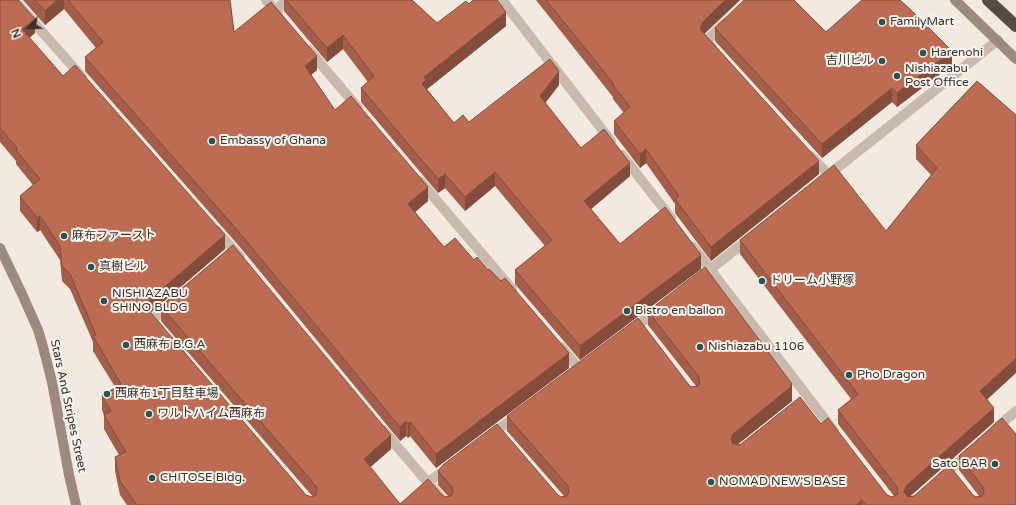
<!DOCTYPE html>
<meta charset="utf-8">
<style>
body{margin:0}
#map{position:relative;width:1016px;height:505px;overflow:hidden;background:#f2eae1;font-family:"Varela Round",sans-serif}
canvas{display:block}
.north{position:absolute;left:8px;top:8px;width:40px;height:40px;-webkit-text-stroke:3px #f9f4ee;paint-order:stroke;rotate:246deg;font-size:11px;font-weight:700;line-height:16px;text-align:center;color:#39302c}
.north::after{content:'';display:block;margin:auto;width:14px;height:18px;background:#39302c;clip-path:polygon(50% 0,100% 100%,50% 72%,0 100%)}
</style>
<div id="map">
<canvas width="1016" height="505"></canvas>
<div class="north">N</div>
</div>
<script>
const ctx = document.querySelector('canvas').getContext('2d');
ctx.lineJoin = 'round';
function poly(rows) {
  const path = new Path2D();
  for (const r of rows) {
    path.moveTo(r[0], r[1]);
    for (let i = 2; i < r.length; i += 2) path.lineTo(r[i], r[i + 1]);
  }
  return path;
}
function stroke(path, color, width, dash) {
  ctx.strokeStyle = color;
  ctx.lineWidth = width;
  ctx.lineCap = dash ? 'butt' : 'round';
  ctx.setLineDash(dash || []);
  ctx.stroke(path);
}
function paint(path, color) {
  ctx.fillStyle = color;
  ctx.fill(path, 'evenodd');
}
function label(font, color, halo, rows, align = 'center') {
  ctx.font = font + ' "Varela Round","Noto Sans JP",sans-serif';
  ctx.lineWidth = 4;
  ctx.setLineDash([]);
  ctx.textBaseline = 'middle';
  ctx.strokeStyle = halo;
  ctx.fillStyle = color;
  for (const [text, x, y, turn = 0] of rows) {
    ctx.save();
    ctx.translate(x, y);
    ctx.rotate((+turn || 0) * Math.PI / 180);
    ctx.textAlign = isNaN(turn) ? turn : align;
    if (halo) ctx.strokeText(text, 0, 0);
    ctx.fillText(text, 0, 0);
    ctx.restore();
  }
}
stroke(poly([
 [266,0,278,13],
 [275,11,287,0],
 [712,48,706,41,725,23],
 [309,50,358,108],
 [811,156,829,175],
 [420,181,512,289],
 [158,328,152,320,172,303],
 [561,347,579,369]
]), '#c9baae', 10);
stroke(poly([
 [14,0,82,77],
 [502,0,611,141],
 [622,155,671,218],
 [827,176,998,40],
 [216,230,240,257],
 [693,247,834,431],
 [698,279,750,238],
 [630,331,659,309],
 [995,429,1016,411],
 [383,430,447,505],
 [489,436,518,415],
 [942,477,969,453],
 [427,483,448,468]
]), '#c9baae', 10);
stroke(poly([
 [955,0,1016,59],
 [0,248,22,294,38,330,42,343,52,382,69,475,76,505]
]), '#9d8a7f', 10);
stroke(poly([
 [988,0,1016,26]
]), '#594a43', 12);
paint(poly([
 [0,0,35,33,29,38,63,76,225,249,150,313,306,495,312,497,313,497,161,321,161,306,391,449,370,467,400,504,442,495,445,497,448,496,438,485,438,471,558,495,561,497,564,496,507,431,507,416,689,385,692,387,696,386,648,325,648,311,792,386,792,401,737,445,738,445,821,424,887,495,892,497,894,496,838,424,838,410,851,399,740,254,740,240,886,231,931,175,916,159,916,145,977,81,986,399,994,422,910,496,973,495,976,497,979,496,959,470,959,456,1016,505,127,505,120,495,115,471,115,457,119,455,104,429,104,415,102,410,102,396,115,387,93,351,93,342,70,289,62,281,60,260,40,230,37,232,20,211,20,196,33,185,16,164,16,161,0,142],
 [23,0,230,0,234,32,317,70,311,75,335,110,428,201,415,212,444,247,569,368,436,468,410,436,408,438,406,436,400,441,239,246,85,71,85,57,96,48,64,9,45,25],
 [284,0,412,0,437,23,469,4,506,26,427,89,454,123,469,122,559,85,545,103,581,148,630,176,591,209,620,244,701,269,580,360,515,284,515,270,545,246,495,186,465,211,445,188,438,193,361,102,361,88,368,82,343,49,327,62,284,11],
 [536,0,740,0,704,34,819,174,711,261,675,213,675,204,646,163,640,168,614,134,614,121,624,113,613,99,613,97],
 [715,28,826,32,952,65,897,107,892,102,822,158,715,41]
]), '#a35d48');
paint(poly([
 [57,0,64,0,64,9,45,25,45,11],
 [725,0,740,0,702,36,700,29,702,23],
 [506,12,506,26,426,90,422,84,424,77],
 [35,19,35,33,22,44,22,29],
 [343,35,343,49,327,62,327,48],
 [952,51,952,65,897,107,897,93],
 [317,56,317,70,305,80,305,66],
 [559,71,559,85,540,110,540,96],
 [892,88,892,102,822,158,822,144],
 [646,149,646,163,640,168,640,154],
 [819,161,819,174,711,261,711,247],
 [630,163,630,176,584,215,584,201],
 [495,172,495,186,465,211,465,197],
 [445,174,445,188,438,193,438,179],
 [428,187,428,201,408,218,408,204],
 [40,216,40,230,37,232,37,218],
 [225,235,225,249,148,315,146,307,148,301],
 [701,255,701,269,580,360,580,346],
 [569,353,569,368,436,468,436,454],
 [1016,358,1016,373,980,406,980,391],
 [792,384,792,401,733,448,731,439,733,434],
 [994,408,994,422,906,500,904,492,906,486],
 [406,421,406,436,400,441,400,427],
 [410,422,410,436,408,438,408,424],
 [391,435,391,449,364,473,364,459],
 [862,500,862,505,856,505]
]), '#844c3b');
const building = poly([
 [0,0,18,0,35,19,22,29,63,76,75,65,225,235,148,301,146,307,306,495,312,497,316,495,317,490,316,486,161,306,233,245,391,435,364,459,400,504,428,479,442,495,445,497,451,496,453,492,452,487,438,471,444,464,497,424,558,495,561,497,567,496,569,492,568,486,507,416,638,318,689,385,692,387,698,386,700,383,699,377,648,311,705,267,792,384,790,385,792,386,733,434,731,439,732,443,738,445,741,444,800,397,821,424,828,418,887,495,892,497,898,494,897,487,838,410,858,394,740,240,834,165,886,231,937,168,916,145,977,81,1016,115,1016,358,980,391,994,408,906,486,904,492,908,497,914,496,949,465,973,495,976,497,982,496,984,493,983,487,959,456,1002,418,1016,434,1016,505,867,505,862,500,856,505,137,505,135,502,120,481,115,457,126,452,104,415,111,411,102,396,121,384,93,336,96,335,70,274,62,266,60,246,40,216,37,218,20,196,40,179,16,150,17,148,0,128,0,0],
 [35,0,57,0,45,11,35,0],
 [68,0,230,0,234,32,271,2,317,56,305,66,335,110,351,96,428,187,408,204,444,247,455,238,474,260,477,257,488,270,489,269,501,281,505,278,569,353,436,454,410,422,408,424,406,421,400,427,239,232,85,57,103,42,68,0],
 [286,0,412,0,437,23,466,1,469,4,473,0,497,0,506,12,424,77,426,80,422,84,454,123,463,115,469,122,550,59,559,71,540,96,581,148,604,129,630,163,584,201,620,244,665,207,701,255,580,346,515,270,552,240,495,172,465,197,445,174,438,179,361,88,374,76,343,35,327,48,286,0],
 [546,0,725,0,702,23,700,29,819,161,711,247,675,199,679,196,646,149,640,154,614,121,630,107,613,85,614,84,546,0],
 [744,0,794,0,826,32,862,0,900,0,912,11,952,51,897,93,892,88,822,144,715,28,744,0]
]);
paint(building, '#bd6c54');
stroke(building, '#844c3b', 1);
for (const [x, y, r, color] of [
 [882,22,4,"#245557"],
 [923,53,4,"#245557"],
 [882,61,4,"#245557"],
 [897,76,4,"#245557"],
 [212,141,4,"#245557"],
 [64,236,4,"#245557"],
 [91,267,4,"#245557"],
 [762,281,4,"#245557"],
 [104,301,4,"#245557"],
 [627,311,4,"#245557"],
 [126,345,4,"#245557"],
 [700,347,4,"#245557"],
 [849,375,4,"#245557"],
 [107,394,4,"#245557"],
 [149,414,4,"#245557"],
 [995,464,4,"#245557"],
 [152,478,4,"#245557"],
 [711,482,4,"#245557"]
]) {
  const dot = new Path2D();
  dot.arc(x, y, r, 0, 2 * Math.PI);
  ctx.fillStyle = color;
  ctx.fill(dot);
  stroke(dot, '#f9f4ee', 1.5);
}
label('12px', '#39302c', '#f9f4ee', [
 ["FamilyMart",890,22],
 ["Harenohi",931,53],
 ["吉川ビル",874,61,"right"],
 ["Nishiazabu",905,69],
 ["Post Office",905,83],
 ["Embassy of Ghana",220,141],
 ["麻布ファースト",72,236],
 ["真樹ビル",99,267],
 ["ドリーム小野塚",770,281],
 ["NISHIAZABU",112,294],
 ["SHINO BLDG",112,308],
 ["Bistro en ballon",635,311],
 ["西麻布 B.G.A",134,345],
 ["Nishiazabu 1106",708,347],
 ["Pho Dragon",857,375],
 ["西麻布1丁目駐車場",115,394],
 ["ワルトハイム西麻布",157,414],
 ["Sato BAR",987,464,"right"],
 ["CHITOSE Bldg.",160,478],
 ["NOMAD NEW'S BASE",719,482]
], 'left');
label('12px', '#39302c', '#f9f4ee', [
 ["Stars And Stripes Street",68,406,78]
]);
</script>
